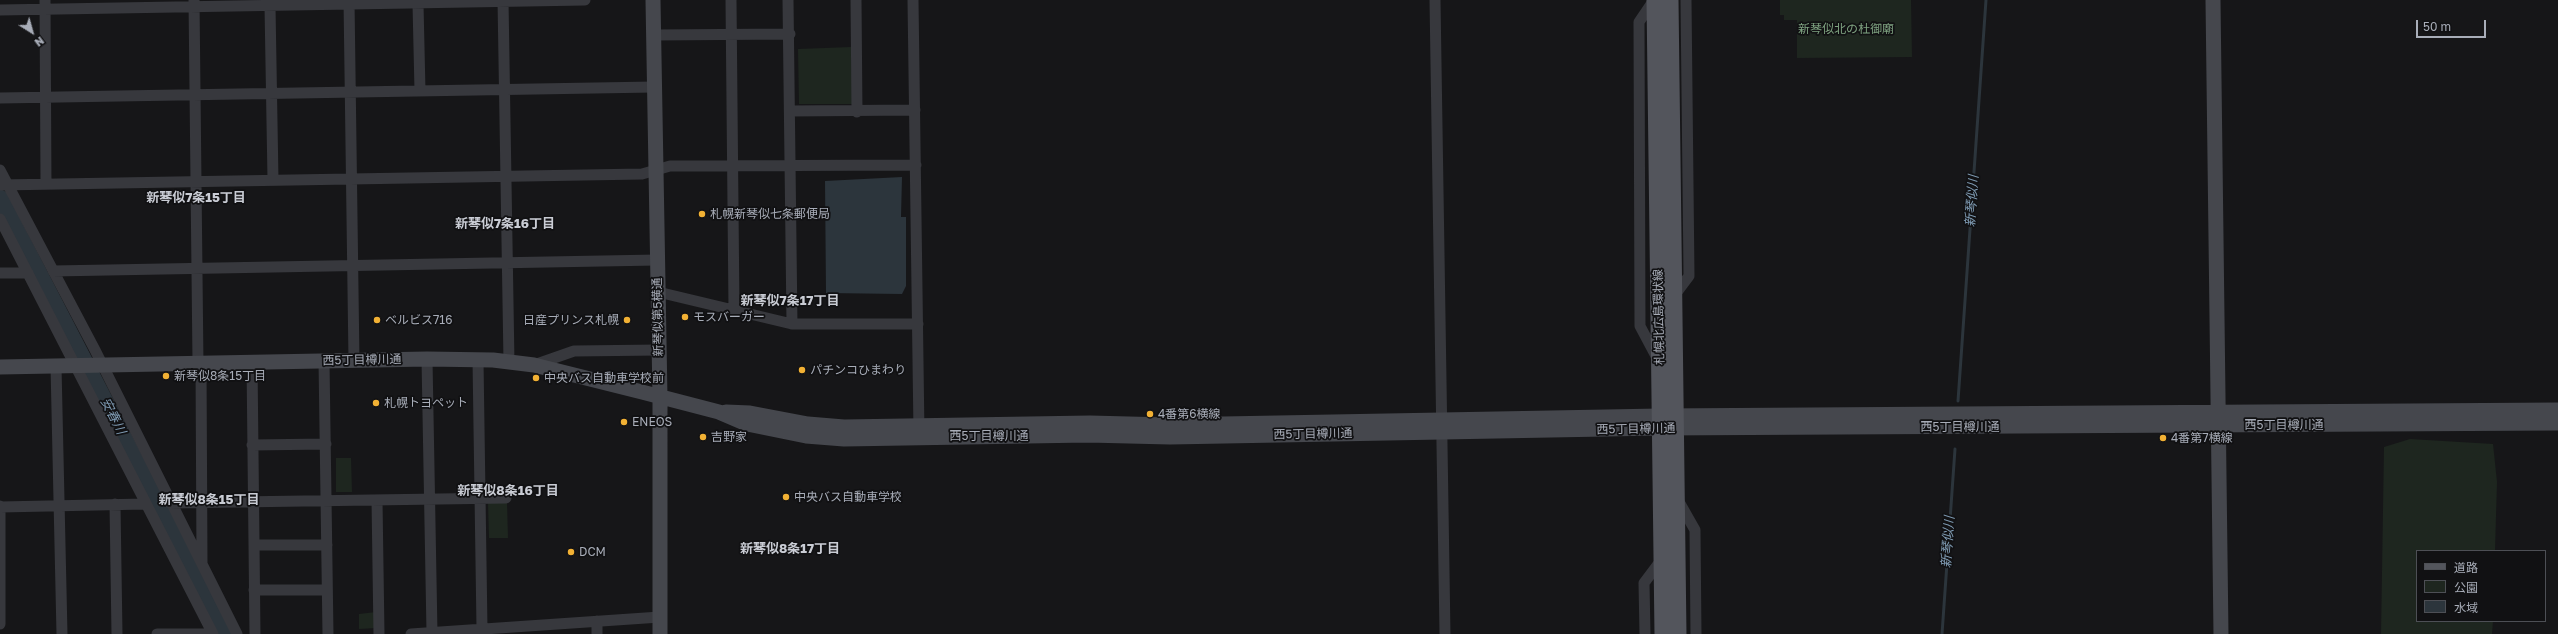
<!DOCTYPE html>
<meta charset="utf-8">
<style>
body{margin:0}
#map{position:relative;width:2558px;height:634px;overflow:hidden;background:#161618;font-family:"Golos Text","Noto Sans JP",sans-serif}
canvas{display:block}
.legend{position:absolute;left:2416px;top:550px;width:130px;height:72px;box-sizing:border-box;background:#111113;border:1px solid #4d4f55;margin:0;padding:5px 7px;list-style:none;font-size:12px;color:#a8adb8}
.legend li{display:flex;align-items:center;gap:8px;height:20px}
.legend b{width:20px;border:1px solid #4d4f55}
.north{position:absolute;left:12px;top:12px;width:40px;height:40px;-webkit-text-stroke:3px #111113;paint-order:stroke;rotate:143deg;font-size:11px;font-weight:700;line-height:16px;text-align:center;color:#a8adb8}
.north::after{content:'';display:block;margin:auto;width:14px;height:18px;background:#a8adb8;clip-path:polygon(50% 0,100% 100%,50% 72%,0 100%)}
.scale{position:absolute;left:2416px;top:20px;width:70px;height:18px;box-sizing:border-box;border:2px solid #a8adb8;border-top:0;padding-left:5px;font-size:12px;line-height:14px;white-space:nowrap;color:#a8adb8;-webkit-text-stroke:3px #111113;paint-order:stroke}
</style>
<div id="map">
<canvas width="2558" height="634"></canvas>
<ul class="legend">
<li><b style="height:5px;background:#53555c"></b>道路</li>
<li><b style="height:11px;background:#1e261f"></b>公園</li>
<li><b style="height:11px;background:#2c353c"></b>水域</li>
</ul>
<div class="north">N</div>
<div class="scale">50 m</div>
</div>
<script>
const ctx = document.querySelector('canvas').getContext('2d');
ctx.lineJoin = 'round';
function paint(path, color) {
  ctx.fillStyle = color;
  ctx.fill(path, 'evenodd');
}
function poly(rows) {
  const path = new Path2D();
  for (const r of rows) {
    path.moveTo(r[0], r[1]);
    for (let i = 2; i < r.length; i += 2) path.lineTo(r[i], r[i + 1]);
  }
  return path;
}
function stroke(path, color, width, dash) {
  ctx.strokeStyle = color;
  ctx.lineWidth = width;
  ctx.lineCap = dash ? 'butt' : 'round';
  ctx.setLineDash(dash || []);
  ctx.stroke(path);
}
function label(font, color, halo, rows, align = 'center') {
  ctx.font = font + ' "Golos Text","Noto Sans JP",sans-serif';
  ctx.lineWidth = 3.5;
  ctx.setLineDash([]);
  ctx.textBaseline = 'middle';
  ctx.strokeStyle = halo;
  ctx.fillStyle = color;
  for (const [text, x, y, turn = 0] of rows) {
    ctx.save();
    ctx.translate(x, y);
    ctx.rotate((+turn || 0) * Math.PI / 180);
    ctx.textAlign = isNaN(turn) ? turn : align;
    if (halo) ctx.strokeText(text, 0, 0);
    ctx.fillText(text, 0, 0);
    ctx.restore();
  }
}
paint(poly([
 [1780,0,1911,0,1912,57,1797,58,1797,20,1784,20,1784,15,1780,15],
 [851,47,853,104,799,104,798,49],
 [2410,439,2493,444,2497,482,2495,551,2417,551,2417,621,2493,621,2492,634,2381,634,2384,447],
 [336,458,351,458,352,492,336,492],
 [507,502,508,538,489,538,488,503],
 [376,612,376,628,359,629,359,614]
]), '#1e261f');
paint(poly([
 [902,177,901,217,906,217,906,286,902,294,826,293,825,181]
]), '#2c353c');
stroke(poly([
 [1958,401,1986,0],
 [1942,634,1955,449]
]), '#2c353c', 3);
stroke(poly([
 [0,198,225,634]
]), '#2c353c', 17);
stroke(poly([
 [45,0,46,184],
 [194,0,198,363],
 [349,0,354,361],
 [503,0,509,362],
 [731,0,734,310],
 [788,0,792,324],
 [856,0,857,112],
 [913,0,919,433],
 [1435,0,1445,634],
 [1654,0,1639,22,1640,326,1657,358],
 [418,4,420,91],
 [270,6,273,180],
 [0,10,585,0],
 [654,35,790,34],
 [0,98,654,87],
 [790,111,915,110],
 [0,170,95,350,237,634],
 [0,185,642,174,670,166,916,165],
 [0,219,213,634],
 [53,271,657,260],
 [0,273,28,273],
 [658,292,792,324,918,324],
 [1674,296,1689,276,1686,0],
 [427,359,432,633],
 [478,360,482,629],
 [324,361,328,634],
 [252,362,255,634],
 [201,363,202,563],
 [534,365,574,351,659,350],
 [56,366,62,634],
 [252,445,326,444],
 [377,500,379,634],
 [1678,500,1695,530,1696,634],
 [170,503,506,498],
 [115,504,117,634],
 [0,506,0,624],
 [0,507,145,504],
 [254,545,327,545],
 [254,590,327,590],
 [597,621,597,634],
 [157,634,205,634],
 [411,634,660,617],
 [1645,634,1644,583,1662,559]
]), '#37383d', 11);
stroke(poly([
 [653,0,660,397,660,634],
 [2213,0,2221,634],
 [0,367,427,359,493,360,534,365,642,392,719,412,747,424,806,436,844,439,1088,435,1170,437,1660,428,2558,423],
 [726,412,750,413,808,424,844,427,1090,423,1168,425,1660,416,2558,410]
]), '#45474d', 15);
stroke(poly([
 [1655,0,1663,634],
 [1670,0,1678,634]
]), '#53555c', 17);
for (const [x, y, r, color] of [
 [702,214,4,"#f2b134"],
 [685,317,4,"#f2b134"],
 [377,320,4,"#f2b134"],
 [627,320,4,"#f2b134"],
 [802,370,4,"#f2b134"],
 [166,376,4,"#f2b134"],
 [536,378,4,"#f2b134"],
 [376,403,4,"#f2b134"],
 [1150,414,4,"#f2b134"],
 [624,422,4,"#f2b134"],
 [703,437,4,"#f2b134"],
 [2163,438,4,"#f2b134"],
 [786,497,4,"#f2b134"],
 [571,552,4,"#f2b134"]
]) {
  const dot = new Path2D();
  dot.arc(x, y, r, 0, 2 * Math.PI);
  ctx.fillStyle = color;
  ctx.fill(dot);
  stroke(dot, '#111113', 1.5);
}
label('12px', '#7fa381', '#111113', [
 ["新琴似北の杜御廟",1846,29]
]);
label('12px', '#a8adb8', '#111113', [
 ["札幌新琴似七条郵便局",710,214],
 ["モスバーガー",693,317],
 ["ベルビス716",385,320],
 ["日産プリンス札幌",619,320,"right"],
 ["パチンコひまわり",810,370],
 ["新琴似8条15丁目",174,376],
 ["中央バス自動車学校前",544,378],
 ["札幌トヨペット",384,403],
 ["4番第6横線",1158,414],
 ["ENEOS",632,422],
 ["吉野家",711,437],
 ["4番第7横線",2171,438],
 ["中央バス自動車学校",794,497],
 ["DCM",579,552]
], 'left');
label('12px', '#a8adb8', '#111113', [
 ["新琴似第5横通",658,317,-91],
 ["札幌北広島環状線",1659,317,-91],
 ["西5丁目樽川通",362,360,-1],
 ["西5丁目樽川通",2284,425],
 ["西5丁目樽川通",1960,427],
 ["西5丁目樽川通",1636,429,-1],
 ["西5丁目樽川通",1313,434,-1],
 ["西5丁目樽川通",989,436]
]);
label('bold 13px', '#c9ccd4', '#111113', [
 ["新琴似7条15丁目",196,198],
 ["新琴似7条16丁目",505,224],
 ["新琴似7条17丁目",790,301],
 ["新琴似8条16丁目",508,491],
 ["新琴似8条15丁目",209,500],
 ["新琴似8条17丁目",790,549]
]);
label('italic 13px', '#7f9bb3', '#111113', [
 ["新琴似川",1972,201,-86],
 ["安春川",113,416,63],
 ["新琴似川",1948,542,-86]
]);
</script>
